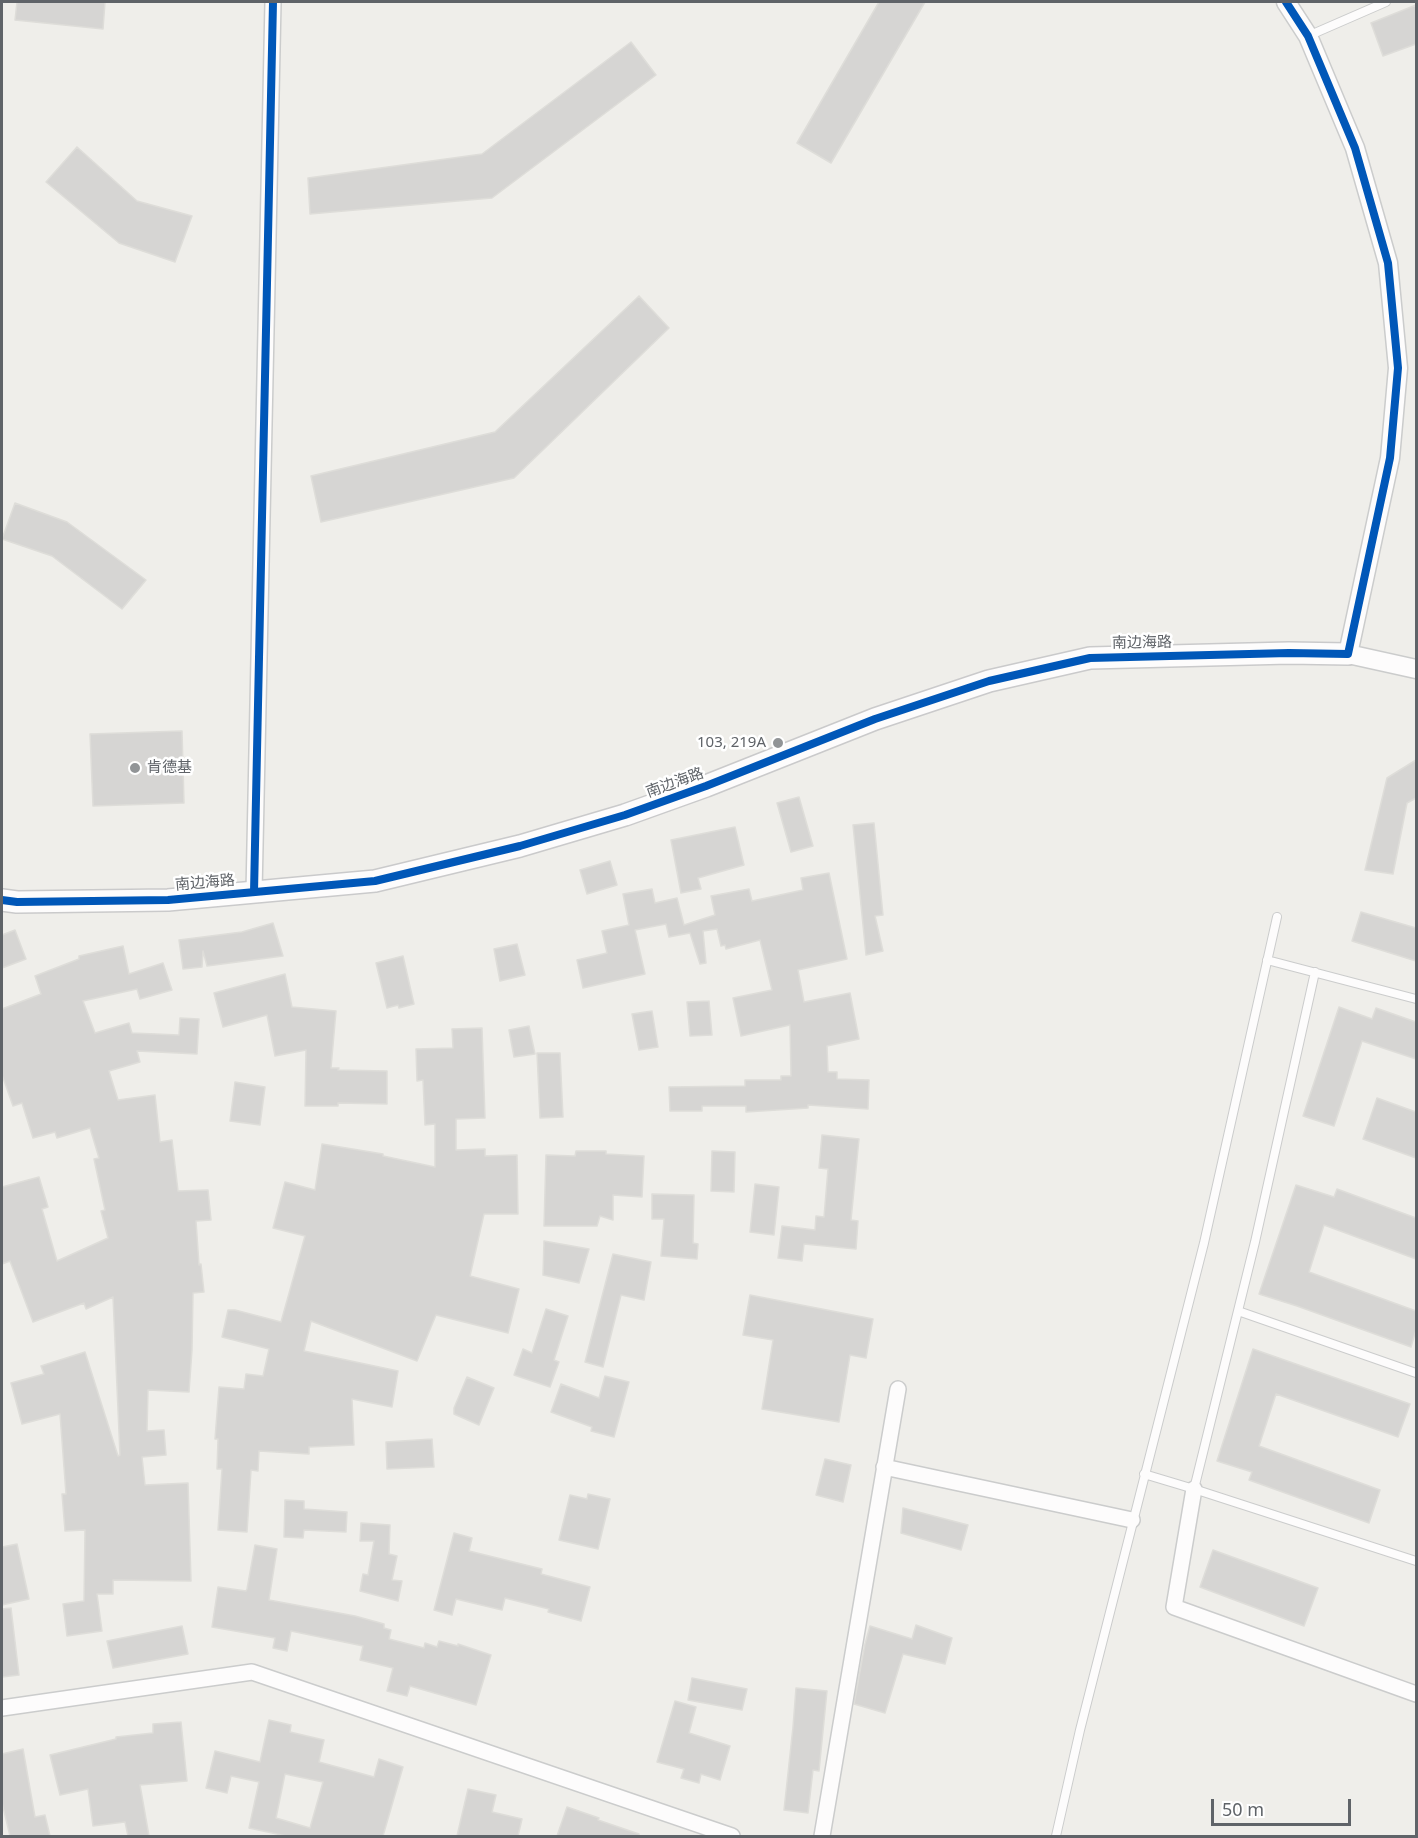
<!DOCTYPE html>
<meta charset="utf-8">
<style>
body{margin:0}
#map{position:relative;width:1418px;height:1838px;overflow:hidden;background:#efeeea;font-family:"Noto Sans",sans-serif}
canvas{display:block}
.frame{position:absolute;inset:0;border:3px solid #5f6368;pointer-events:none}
.scale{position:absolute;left:1211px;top:1799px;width:140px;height:27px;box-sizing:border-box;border:3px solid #5f6368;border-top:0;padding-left:8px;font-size:18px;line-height:21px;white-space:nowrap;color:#5f6368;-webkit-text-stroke:4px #fff;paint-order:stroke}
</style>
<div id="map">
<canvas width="1418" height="1838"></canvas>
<div class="frame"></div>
<div class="scale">50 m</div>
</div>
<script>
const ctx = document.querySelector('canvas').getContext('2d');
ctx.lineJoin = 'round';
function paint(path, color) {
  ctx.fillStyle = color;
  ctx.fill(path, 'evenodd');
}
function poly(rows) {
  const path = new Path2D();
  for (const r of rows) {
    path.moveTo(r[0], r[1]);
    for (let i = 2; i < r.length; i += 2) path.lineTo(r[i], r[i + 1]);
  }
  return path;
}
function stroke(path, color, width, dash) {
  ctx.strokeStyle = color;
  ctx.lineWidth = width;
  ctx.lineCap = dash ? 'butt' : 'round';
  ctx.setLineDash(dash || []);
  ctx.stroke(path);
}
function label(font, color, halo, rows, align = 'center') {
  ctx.font = font + ' "Noto Sans","Noto Sans SC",sans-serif';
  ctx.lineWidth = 5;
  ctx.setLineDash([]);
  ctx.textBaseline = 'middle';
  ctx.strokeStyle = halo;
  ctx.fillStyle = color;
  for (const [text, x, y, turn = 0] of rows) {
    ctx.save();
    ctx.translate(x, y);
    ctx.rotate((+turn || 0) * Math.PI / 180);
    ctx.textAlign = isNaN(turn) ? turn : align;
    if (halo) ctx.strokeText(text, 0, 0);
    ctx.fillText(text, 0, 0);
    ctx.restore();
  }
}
const building = poly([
 [17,2,105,2,103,29,15,20,17,2],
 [879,2,925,2,831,163,797,143,879,2],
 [1416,5,1416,44,1383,56,1371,23,1416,5],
 [631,42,656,75,492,198,310,214,308,178,482,154,631,42],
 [77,147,137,201,192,216,175,262,119,243,46,182,77,147],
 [639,296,669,328,514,478,321,522,311,476,495,432,639,296],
 [15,503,67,522,146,580,122,609,52,556,2,539,15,503],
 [182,731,184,803,93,806,90,734,182,731],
 [1416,760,1416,798,1407,803,1393,874,1365,870,1387,778,1416,760],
 [799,797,813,846,791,852,777,803,799,797],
 [874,823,883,915,875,916,883,951,866,955,853,825,874,823],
 [735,827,744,865,698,878,701,889,681,893,671,840,735,827],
 [610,861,617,885,587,894,580,870,610,861],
 [829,873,847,959,798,970,804,1002,850,993,859,1039,827,1046,828,1072,837,1072,837,1079,869,1080,868,1109,808,1105,808,1108,746,1112,746,1106,702,1106,702,1111,670,1111,669,1087,745,1086,745,1080,781,1080,781,1076,791,1076,790,1025,741,1036,733,998,772,990,760,940,726,949,725,945,721,946,717,929,703,931,706,963,700,964,690,933,669,937,666,924,635,930,645,974,583,988,577,960,607,953,602,931,629,925,623,894,652,889,655,903,677,898,684,925,715,915,711,896,749,889,752,901,803,890,801,878,829,873],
 [1361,912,1416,928,1416,961,1352,941,1361,912],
 [273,923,283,956,207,966,203,951,202,967,183,969,179,940,242,932,273,923],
 [15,930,26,959,2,968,2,935,15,930],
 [517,944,525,975,500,981,494,949,517,944],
 [123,946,129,974,163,963,172,990,140,999,137,989,83,1001,95,1033,129,1023,132,1033,179,1035,180,1018,199,1019,197,1054,137,1051,140,1062,109,1071,118,1100,155,1095,160,1142,172,1140,178,1191,208,1190,211,1220,196,1221,199,1265,201,1264,204,1292,193,1293,192,1350,189,1392,148,1390,147,1431,164,1430,166,1455,142,1457,145,1485,188,1483,191,1581,113,1580,113,1594,97,1594,102,1631,67,1636,63,1604,84,1601,85,1530,65,1531,62,1494,66,1494,60,1414,22,1424,11,1383,44,1374,41,1366,85,1352,118,1456,120,1455,113,1297,86,1309,84,1303,33,1322,10,1261,2,1264,2,1187,39,1177,48,1207,42,1209,57,1261,108,1238,101,1211,105,1210,94,1159,99,1158,90,1128,57,1138,55,1132,33,1138,22,1103,13,1106,2,1075,2,1009,41,994,35,976,79,959,79,956,123,946],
 [403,956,414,1004,399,1008,398,1005,387,1008,376,963,403,956],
 [285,974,292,1007,336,1011,331,1068,339,1068,338,1070,387,1071,387,1104,338,1103,338,1106,305,1106,306,1050,275,1056,267,1015,223,1027,214,993,285,974],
 [709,1001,712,1035,690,1036,687,1002,709,1001],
 [1339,1007,1372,1019,1376,1008,1416,1022,1416,1059,1362,1041,1334,1126,1303,1116,1339,1007],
 [652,1011,658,1047,639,1050,632,1014,652,1011],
 [529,1026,535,1054,514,1057,509,1030,529,1026],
 [482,1028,485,1118,456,1119,456,1150,485,1149,485,1156,517,1155,518,1214,484,1214,470,1276,519,1289,508,1333,436,1315,417,1361,311,1321,304,1351,398,1371,392,1407,352,1399,354,1445,309,1447,309,1454,259,1451,258,1471,251,1470,247,1532,218,1530,222,1469,217,1469,218,1439,215,1439,219,1387,244,1389,246,1374,263,1376,269,1349,222,1337,228,1310,235,1310,281,1322,305,1236,273,1228,285,1182,315,1190,322,1144,383,1154,383,1156,435,1167,435,1124,425,1125,423,1080,417,1081,416,1049,453,1048,452,1029,482,1028],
 [537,1053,560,1053,563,1117,540,1118,537,1053],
 [235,1082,265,1087,260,1125,230,1121,235,1082],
 [1377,1098,1416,1112,1416,1158,1363,1139,1377,1098],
 [822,1135,859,1139,851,1220,858,1221,856,1249,804,1244,802,1261,778,1258,782,1226,815,1230,816,1216,824,1217,828,1169,819,1168,822,1135],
 [576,1151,606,1151,606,1154,644,1156,642,1197,613,1195,613,1220,600,1216,597,1226,544,1226,546,1155,575,1156,576,1151],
 [712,1151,735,1152,734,1192,711,1191,712,1151],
 [755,1184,779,1187,774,1235,750,1232,755,1184],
 [1296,1185,1334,1197,1337,1189,1416,1218,1416,1259,1324,1225,1309,1272,1416,1311,1416,1330,1411,1347,1297,1306,1259,1294,1296,1185],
 [652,1194,694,1195,693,1243,698,1244,697,1259,661,1256,664,1219,652,1219,652,1194],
 [544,1241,589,1249,579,1283,543,1275,544,1241],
 [613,1254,651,1262,644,1300,621,1295,603,1367,585,1362,613,1254],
 [750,1295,873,1319,866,1358,850,1355,839,1422,762,1409,773,1340,743,1335,750,1295],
 [546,1309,568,1316,554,1360,559,1362,550,1387,514,1375,523,1349,532,1353,546,1309],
 [1253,1349,1410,1404,1398,1437,1276,1394,1259,1446,1380,1490,1369,1523,1249,1480,1252,1472,1217,1461,1253,1349],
 [605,1376,629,1382,614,1437,591,1431,592,1427,551,1412,561,1384,599,1398,605,1376],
 [467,1377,494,1388,479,1425,454,1414,454,1408,467,1377],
 [432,1439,434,1467,387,1469,386,1442,432,1439],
 [825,1459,851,1465,843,1502,816,1495,825,1459],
 [588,1494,610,1499,598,1549,559,1540,570,1495,587,1499,588,1494],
 [285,1500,304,1501,304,1509,347,1512,346,1532,304,1530,303,1538,284,1537,285,1500],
 [903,1508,968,1525,961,1550,901,1533,903,1508],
 [361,1523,390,1525,389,1554,397,1556,392,1580,402,1581,398,1601,360,1591,363,1574,368,1575,374,1541,360,1541,361,1523],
 [454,1533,472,1538,469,1551,542,1569,541,1574,590,1587,581,1621,548,1612,549,1609,505,1598,502,1610,456,1599,452,1615,434,1610,454,1533],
 [17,1544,29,1599,2,1605,2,1547,17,1544],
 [255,1545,277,1549,269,1600,355,1616,384,1624,384,1628,391,1630,389,1639,424,1648,425,1643,437,1647,439,1641,458,1646,458,1644,491,1655,476,1705,410,1686,407,1696,387,1691,393,1668,360,1660,363,1646,291,1631,287,1651,273,1648,275,1638,212,1627,218,1587,246,1591,247,1589,255,1545],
 [1213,1550,1318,1588,1304,1626,1200,1587,1213,1550],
 [11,1608,19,1675,2,1677,2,1609,11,1608],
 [916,1625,952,1638,945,1664,903,1654,885,1713,854,1704,865,1644,870,1626,912,1639,916,1625],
 [182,1626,188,1654,113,1668,107,1641,182,1626],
 [692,1678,747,1689,742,1710,688,1700,692,1678],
 [796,1688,827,1691,819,1771,813,1770,808,1813,784,1810,793,1727,796,1688],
 [675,1701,696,1707,689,1733,730,1746,720,1780,701,1774,699,1783,681,1778,684,1769,657,1762,675,1701],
 [269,1720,291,1725,290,1732,324,1740,319,1762,374,1777,379,1759,403,1767,383,1836,286,1836,249,1828,259,1782,231,1776,227,1793,206,1788,215,1751,260,1762,269,1720],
 [285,1774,323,1782,310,1828,276,1818,285,1774],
 [181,1722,187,1781,140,1785,149,1836,128,1836,125,1822,93,1826,88,1789,60,1795,50,1755,116,1739,116,1737,153,1733,153,1724,181,1722],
 [23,1749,35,1817,45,1815,50,1836,10,1836,2,1803,2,1754,23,1749],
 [468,1789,496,1795,492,1812,522,1819,518,1836,457,1836,468,1789],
 [567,1807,599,1818,598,1820,639,1834,639,1836,557,1836,567,1807]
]);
paint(building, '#d6d5d3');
stroke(building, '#deddd9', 1.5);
const service = poly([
 [1308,36,1386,2],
 [1267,960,1416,999],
 [1238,1311,1416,1373],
 [1144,1474,1194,1489,1255,1242,1315,972],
 [1194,1489,1416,1561],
 [1056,1836,1080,1730,1204,1243,1277,917]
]);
const minor = poly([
 [254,892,273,2],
 [884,1467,1132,1520],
 [1194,1489,1174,1607,1416,1694],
 [2,1708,252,1672,732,1836],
 [822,1836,898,1389]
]);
const tertiary = poly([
 [1286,2,1308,36,1355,148,1388,263,1398,368,1390,458,1348,654,1416,669]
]);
const secondary = poly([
 [2,900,17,902,168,900,375,881,520,846,625,815,706,786,875,719,989,681,1090,658,1289,653,1348,654]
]);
stroke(service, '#cbcccc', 10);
stroke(minor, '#cbcccc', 18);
stroke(tertiary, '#cbcccc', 21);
stroke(secondary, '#cacacb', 24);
stroke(service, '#fdfcfc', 8);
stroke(minor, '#fdfcfc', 15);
stroke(tertiary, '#fdfcfc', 18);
stroke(secondary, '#fdfcfc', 21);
stroke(poly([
 [254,892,273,2],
 [2,900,17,902,168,900,375,881,520,846,625,815,706,786,875,719,989,681,1090,658,1289,653,1348,654,1390,458,1398,368,1388,263,1355,148,1308,36,1286,2]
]), '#0057b8', 8);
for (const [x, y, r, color] of [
 [778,743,6,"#919496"],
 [135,768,6,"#919496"]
]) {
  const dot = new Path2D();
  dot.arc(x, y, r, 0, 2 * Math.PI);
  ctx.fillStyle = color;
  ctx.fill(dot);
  stroke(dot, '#fff', 2);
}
label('15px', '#5f6368', '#fff', [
 ["南边海路",1142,643,-1],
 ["南边海路",675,783,-20],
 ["南边海路",205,883,-5]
]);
label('15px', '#5f6368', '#fff', [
 ["103, 219A",766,743],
 ["肯德基",147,768,"left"]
], 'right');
</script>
